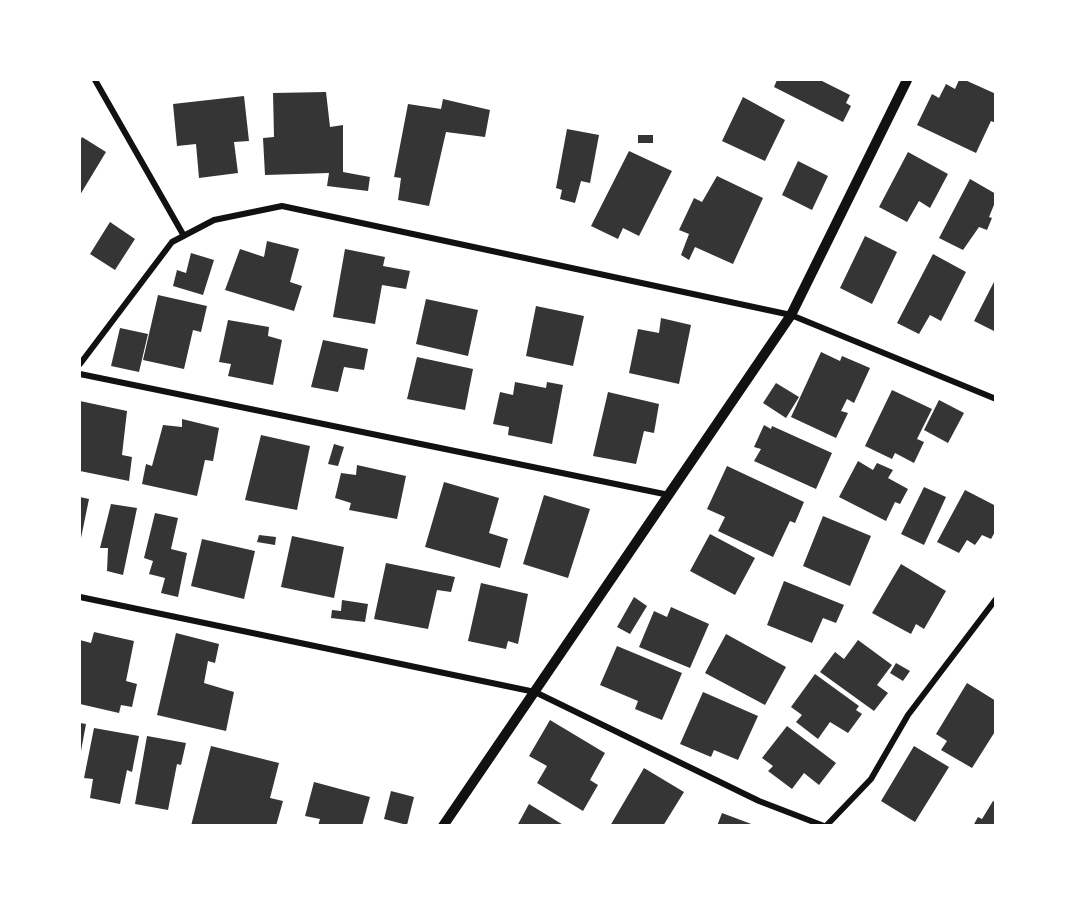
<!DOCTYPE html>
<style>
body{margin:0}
#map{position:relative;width:1075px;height:905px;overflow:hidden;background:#fff;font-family:Merriweather,serif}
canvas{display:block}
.frame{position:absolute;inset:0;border:81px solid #fff;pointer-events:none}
</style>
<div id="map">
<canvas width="1075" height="905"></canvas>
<div class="frame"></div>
</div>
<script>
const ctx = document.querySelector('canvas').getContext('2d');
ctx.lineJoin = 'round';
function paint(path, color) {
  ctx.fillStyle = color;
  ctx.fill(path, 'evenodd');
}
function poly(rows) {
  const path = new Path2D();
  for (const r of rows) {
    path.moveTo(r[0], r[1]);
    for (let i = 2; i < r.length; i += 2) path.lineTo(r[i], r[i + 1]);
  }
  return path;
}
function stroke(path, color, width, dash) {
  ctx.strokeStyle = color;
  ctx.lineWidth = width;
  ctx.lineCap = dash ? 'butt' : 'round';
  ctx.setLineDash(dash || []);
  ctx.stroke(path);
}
paint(poly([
 [777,80,820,80,850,95,846,103,851,106,843,122,774,87],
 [959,80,965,80,996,94,996,123,991,121,976,153,917,125,932,94,939,98,946,84,955,89],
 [326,92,330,127,343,125,343,172,370,177,368,191,327,186,329,173,265,175,263,138,274,137,273,93],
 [244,96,249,141,234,142,238,173,199,178,196,144,177,146,173,104],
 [743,97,785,120,765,161,722,141],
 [443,99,490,110,485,137,446,132,429,206,398,200,401,178,394,177,408,104,441,109],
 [567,129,599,135,590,183,581,181,575,203,560,199,562,190,556,188],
 [638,135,653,135,653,143,638,143],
 [82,137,106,152,80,195,80,141],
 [629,151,672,171,639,236,623,228,618,239,591,226],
 [908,152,948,174,930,208,919,201,907,222,879,207],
 [798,161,828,176,812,210,782,195],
 [717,176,763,198,733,264,695,247,689,260,681,255,689,234,679,230,694,198,702,202],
 [970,179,996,194,996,200,989,217,992,218,987,230,979,227,963,250,939,238],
 [110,222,135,239,115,270,90,254],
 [865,236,897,252,872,304,840,288],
 [267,241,299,249,290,282,302,286,294,311,225,290,240,249,264,257],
 [345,249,385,257,383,266,410,271,406,289,382,285,375,324,333,317],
 [191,253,214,260,203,295,173,286,177,270,186,273],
 [933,254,966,272,941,321,930,315,919,334,897,323],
 [996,278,996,332,974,321],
 [158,295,207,306,201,332,193,330,184,369,143,360],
 [426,299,478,310,468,356,416,344],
 [536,306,584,316,573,366,526,356],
 [661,318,691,325,679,384,629,373,638,329,659,333],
 [228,320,269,327,268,336,282,340,273,385,228,376,231,364,219,362],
 [120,328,148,334,139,372,111,366],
 [323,340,368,349,364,370,344,367,338,392,311,387],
 [821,352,840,361,842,356,870,368,854,403,847,399,841,411,848,413,836,438,791,417],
 [417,357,473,369,465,410,407,399],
 [515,382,546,388,547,382,563,385,552,444,508,435,509,427,493,424,500,392,513,395],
 [776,383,799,397,786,418,763,403],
 [892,390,932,409,917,439,924,442,914,463,895,453,892,459,865,446],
 [608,392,659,404,654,433,644,431,636,464,593,456],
 [939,400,964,413,948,443,924,430],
 [80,401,127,411,122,455,132,457,129,481,80,471],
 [182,419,219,428,213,461,205,460,197,496,142,484,146,464,152,466,163,425,182,427],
 [764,425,771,429,772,426,832,453,816,489,754,461,761,449,754,447],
 [261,435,310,446,297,510,245,500],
 [334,444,344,447,338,466,328,464],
 [858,461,873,470,877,463,893,470,888,478,908,489,900,504,895,502,886,521,839,497],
 [357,465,406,476,397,519,349,510,351,503,335,498,341,473,356,475],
 [727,466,804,502,795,523,790,521,773,557,718,531,725,517,707,509],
 [444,482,499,498,489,533,508,539,500,568,425,547],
 [924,487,946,497,924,545,901,534],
 [965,490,996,506,996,530,991,539,982,535,975,545,967,540,959,553,937,542],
 [544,495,590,509,568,578,523,564],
 [80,497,89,499,81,538,80,538],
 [111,504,137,508,123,575,107,571,108,548,100,548],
 [155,513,178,518,171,549,187,553,178,597,161,593,165,578,149,574,153,561,144,558],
 [823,516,871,536,850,586,803,566],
 [710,534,755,558,735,595,690,571],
 [259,535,276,537,275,545,257,542],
 [292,536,344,547,334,598,281,587],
 [202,539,255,551,244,599,191,586],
 [386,563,455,577,451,592,437,590,428,629,374,619],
 [901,564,946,591,924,629,916,624,911,634,872,613],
 [784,581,844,605,836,623,823,618,812,643,767,625],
 [481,583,528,594,518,644,508,641,506,649,468,641],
 [634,597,647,606,630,634,617,627],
 [342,600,368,604,365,622,331,618,332,610,341,611],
 [671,607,709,624,690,668,639,647,654,611,667,617],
 [94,632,134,641,126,681,137,684,132,707,121,705,119,713,80,704,80,640,91,643],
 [176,633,219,644,215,663,208,661,204,683,234,692,226,731,157,715],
 [726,634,786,667,765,705,705,673],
 [858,640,892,665,877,685,888,693,874,711,820,672,835,652,844,659],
 [617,646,682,673,662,720,635,709,638,701,600,685],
 [896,663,910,671,903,681,890,673],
 [815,674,859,706,856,710,862,714,848,733,830,722,818,739,796,722,802,715,791,707],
 [967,683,996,701,996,730,972,768,941,750,947,741,936,734],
 [703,692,758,716,738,760,714,750,711,757,680,744],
 [550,720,605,753,590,780,598,785,583,811,537,783,547,766,529,756],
 [80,723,86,724,81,751,80,751],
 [787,726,836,763,819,785,804,773,792,789,768,771,773,766,762,758],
 [94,728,139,736,132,772,127,770,120,804,90,798,93,779,84,778],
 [147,736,186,743,181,765,177,764,168,810,135,804],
 [211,746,279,763,270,798,283,801,276,826,248,824,248,826,191,826],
 [914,746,949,767,915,822,881,801],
 [644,768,684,792,663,826,610,826],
 [314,782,370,797,362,826,318,826,320,819,305,816],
 [391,791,414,797,407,825,384,819],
 [993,801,996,803,996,826,973,826,978,817,982,819],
 [529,804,565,826,517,826],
 [722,813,754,825,754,826,717,826]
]), '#353535');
stroke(poly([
 [95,80,184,236],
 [80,364,172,242,214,220,282,206,791,315,996,399],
 [80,374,669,495],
 [80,597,535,692,759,801,824,826],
 [826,826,871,779,908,715,996,599]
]), '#111', 6);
stroke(poly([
 [443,826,791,315,907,80]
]), '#111', 10);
</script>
